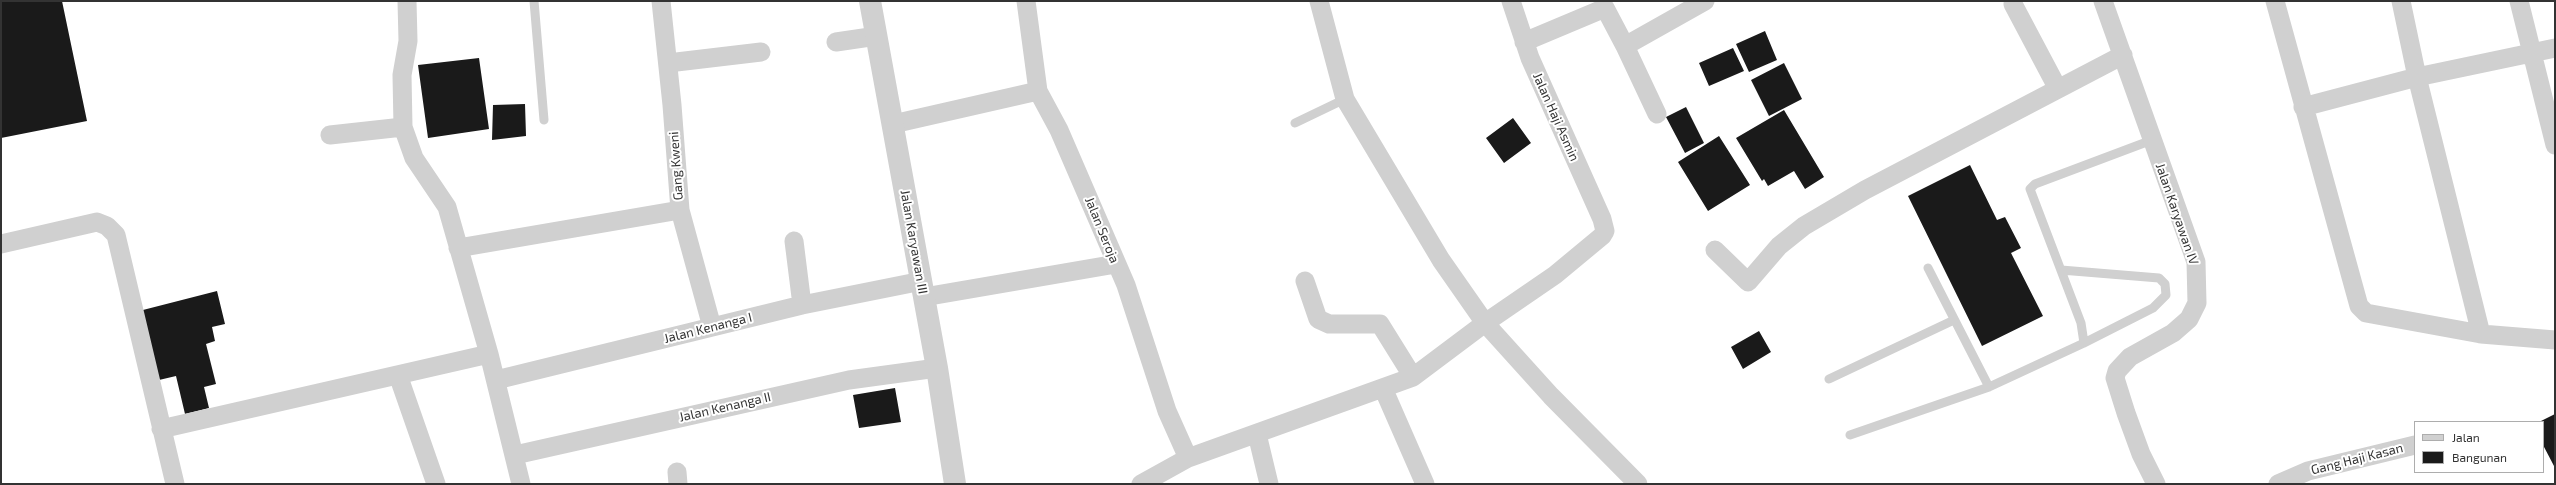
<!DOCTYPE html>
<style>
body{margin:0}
#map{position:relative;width:2556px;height:485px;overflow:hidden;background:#fff;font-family:"Exo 2",sans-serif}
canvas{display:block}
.frame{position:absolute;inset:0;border:2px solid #333;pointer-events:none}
.legend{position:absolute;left:2414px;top:421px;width:130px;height:52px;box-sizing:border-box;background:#fff;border:1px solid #adadad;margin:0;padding:5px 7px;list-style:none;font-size:12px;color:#333}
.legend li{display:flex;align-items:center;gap:8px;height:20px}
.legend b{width:20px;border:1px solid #adadad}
</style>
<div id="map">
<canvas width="2556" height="485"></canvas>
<div class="frame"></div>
<ul class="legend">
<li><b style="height:5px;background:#d0d0d0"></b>Jalan</li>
<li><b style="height:11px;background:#1a1a1a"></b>Bangunan</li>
</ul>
</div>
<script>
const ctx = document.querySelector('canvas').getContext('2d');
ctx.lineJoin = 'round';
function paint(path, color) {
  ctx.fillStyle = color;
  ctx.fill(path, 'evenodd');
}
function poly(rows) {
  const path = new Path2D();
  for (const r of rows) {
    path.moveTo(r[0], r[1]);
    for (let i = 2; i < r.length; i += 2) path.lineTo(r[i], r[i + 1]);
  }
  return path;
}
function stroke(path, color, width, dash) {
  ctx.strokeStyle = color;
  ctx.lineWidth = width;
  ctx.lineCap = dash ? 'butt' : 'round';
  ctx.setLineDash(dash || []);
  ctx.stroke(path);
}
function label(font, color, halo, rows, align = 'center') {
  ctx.font = font + ' "Exo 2",sans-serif';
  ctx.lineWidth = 4;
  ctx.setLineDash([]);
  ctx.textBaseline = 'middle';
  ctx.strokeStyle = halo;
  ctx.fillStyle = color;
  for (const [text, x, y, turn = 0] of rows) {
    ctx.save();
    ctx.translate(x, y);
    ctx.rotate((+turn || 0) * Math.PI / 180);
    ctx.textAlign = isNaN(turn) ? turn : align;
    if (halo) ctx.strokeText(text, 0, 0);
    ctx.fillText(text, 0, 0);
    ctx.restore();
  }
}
paint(poly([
 [1,1,62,1,87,121,1,138],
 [1765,31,1777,60,1749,72,1736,44],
 [1733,48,1744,71,1709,86,1699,63],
 [479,58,489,129,428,138,418,65],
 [1784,63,1802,99,1769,116,1751,80],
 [525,104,526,136,492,140,493,105],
 [1686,107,1704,143,1685,153,1666,117],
 [1784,110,1824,177,1805,189,1794,171,1768,186,1764,179,1762,181,1736,138],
 [1513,118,1531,143,1504,163,1486,138],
 [1719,136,1750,185,1708,211,1678,162],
 [1970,165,1997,220,2005,217,2021,248,2011,253,2043,316,1982,346,1908,196],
 [217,291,225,324,212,327,215,341,206,344,216,384,204,387,209,408,185,414,176,376,159,380,139,311],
 [1759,331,1771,352,1743,369,1731,347],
 [895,388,901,422,859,428,853,395],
 [2555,414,2555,465,2554,466,2543,445,2543,422,2539,422]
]), '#1a1a1a');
stroke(poly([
 [534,1,544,120],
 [1295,123,1345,99],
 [1928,268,1989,387],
 [2061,270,2159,278,2165,284,2166,295,2153,308,2084,343],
 [1829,379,1954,320],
 [1850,435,1989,387,2084,343,2081,323,2030,189,2035,184,2152,140]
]), '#d0d0d0', 9);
stroke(poly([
 [407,1,408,41,402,75,403,127,414,158,447,207,489,354,521,484],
 [661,1,672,105,680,210,712,327],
 [1026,1,1038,91,1059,130,1126,285,1167,411,1188,458],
 [1319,1,1345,99,1441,260,1485,323,1551,396,1638,484],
 [2103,1,2196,262,2197,303,2189,319,2173,333,2130,357,2117,371,2115,378,2126,413,2141,454,2156,484],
 [2275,1,2359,306,2366,313,2481,334,2555,340],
 [2401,1,2417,77,2481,334],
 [2519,1,2555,145],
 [2013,4,2058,89],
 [836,42,877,36],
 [1524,42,1605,8,1625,46,1705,1],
 [1625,46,1657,114],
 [668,63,761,52],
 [2303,107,2417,77,2555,48],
 [893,124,1038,91],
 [330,135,403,127],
 [794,241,802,305],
 [1,244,97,222,107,226,116,235,175,484],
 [458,248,680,210],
 [1715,250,1748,282,1779,246,1804,226,1865,190,2123,55],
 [1305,281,1318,319,1329,324,1380,324,1413,377],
 [924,297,1116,264],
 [398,375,436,484],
 [496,380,802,305,922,281],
 [1383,388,1425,484],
 [161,429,489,354],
 [1257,434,1269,484],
 [515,455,849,380,937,368],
 [677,472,678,484],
 [1141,484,1188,458,1413,377,1485,323,1555,275,1602,236,1605,231,1602,219,1530,58,1511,1],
 [2278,484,2308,471,2415,445]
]), '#d0d0d0', 19);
stroke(poly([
 [870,1,937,368,955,484]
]), '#d0d0d0', 22);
label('13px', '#333', '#fff', [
 ["Jalan Haji Asmin",1556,117,66],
 ["Gang Kweni",676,166,-94],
 ["Jalan Karyawan IV",2177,214,71],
 ["Jalan Seroja",1102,230,68],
 ["Jalan Karyawan III",914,242,80],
 ["Jalan Kenanga I",708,328,-14],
 ["Jalan Kenanga II",725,407,-13],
 ["Gang Haji Kasan",2357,459,-14]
]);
</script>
